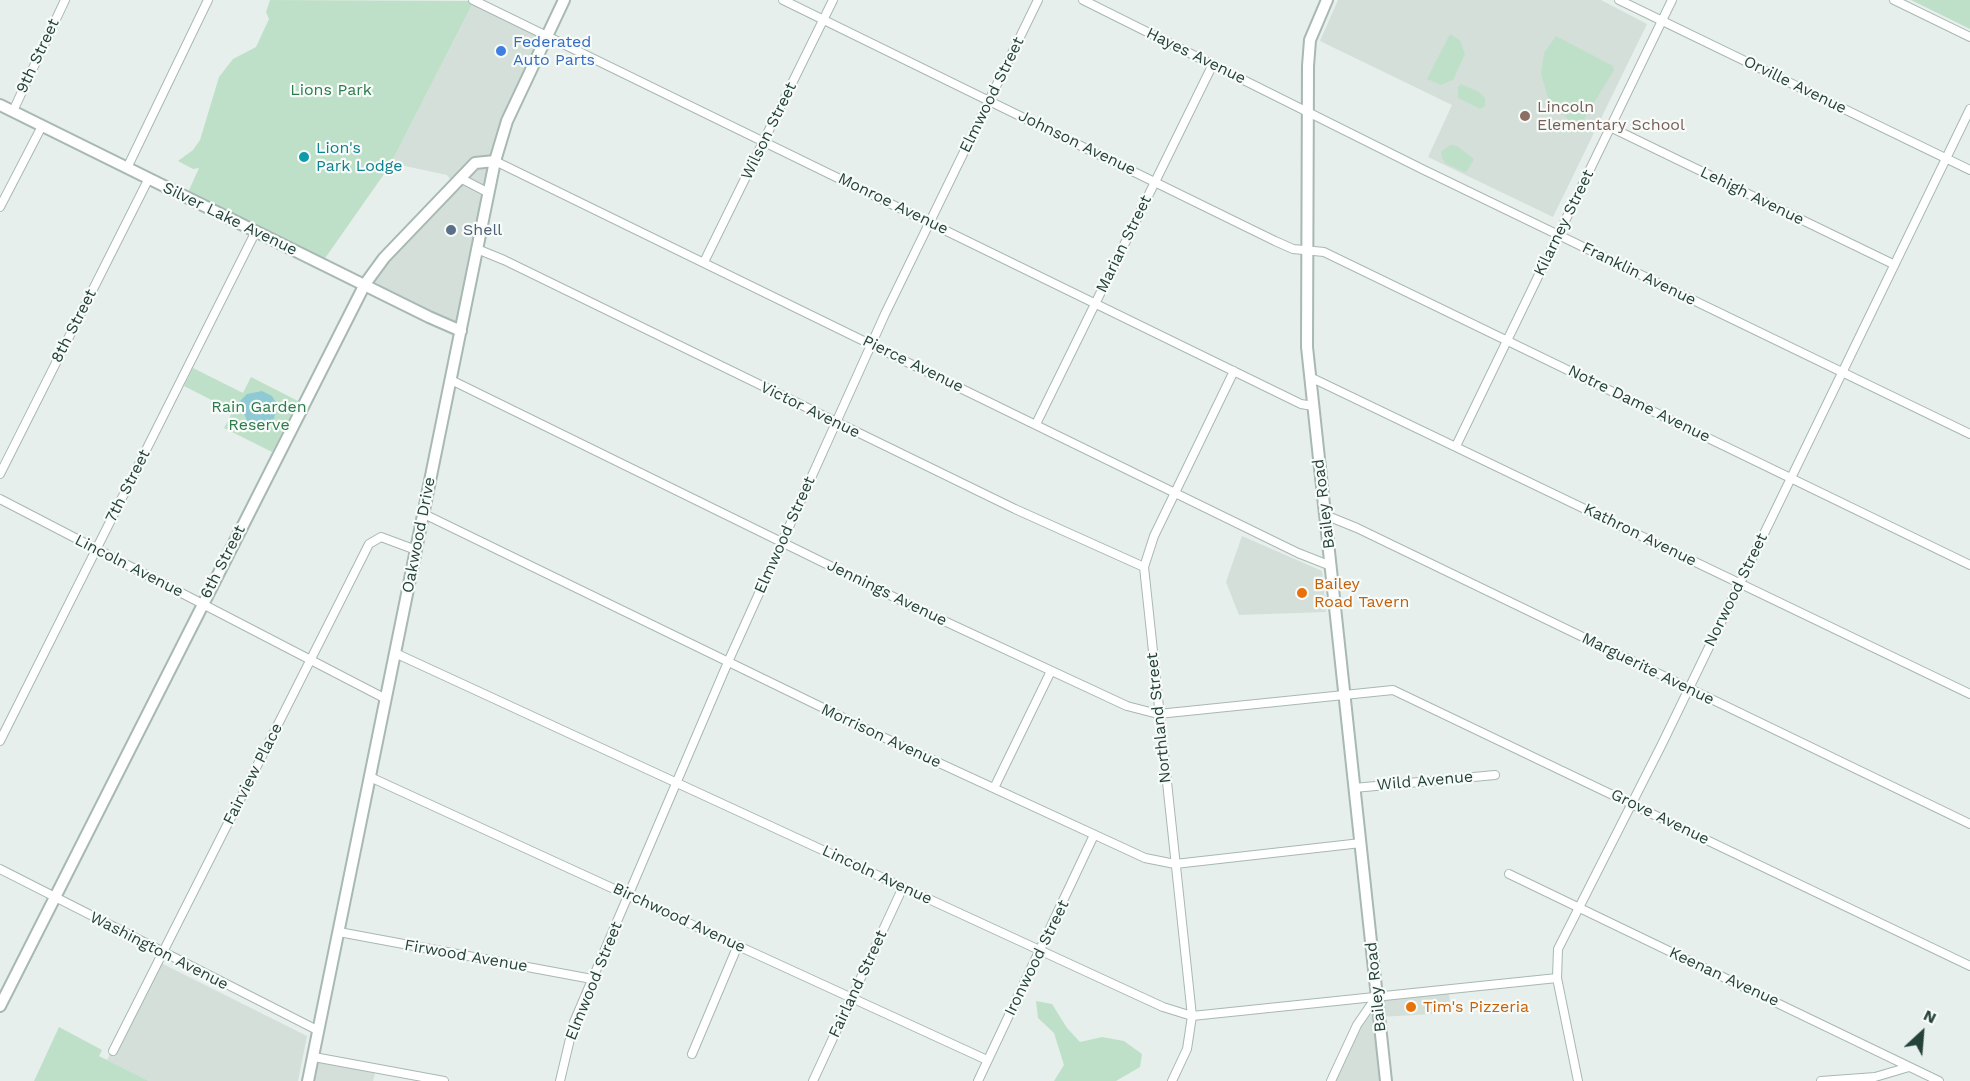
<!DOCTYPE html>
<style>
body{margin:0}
#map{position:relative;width:1970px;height:1081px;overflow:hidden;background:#e6efeb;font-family:"Work Sans",sans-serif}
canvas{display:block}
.north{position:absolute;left:1892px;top:1003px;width:60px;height:60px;-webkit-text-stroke:4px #f7fbf9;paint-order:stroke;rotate:26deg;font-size:16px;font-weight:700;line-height:24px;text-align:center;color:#24423a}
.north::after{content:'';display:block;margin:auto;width:21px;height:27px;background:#24423a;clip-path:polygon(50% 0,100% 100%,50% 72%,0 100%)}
</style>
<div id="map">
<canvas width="1970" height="1081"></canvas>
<div class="north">N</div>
</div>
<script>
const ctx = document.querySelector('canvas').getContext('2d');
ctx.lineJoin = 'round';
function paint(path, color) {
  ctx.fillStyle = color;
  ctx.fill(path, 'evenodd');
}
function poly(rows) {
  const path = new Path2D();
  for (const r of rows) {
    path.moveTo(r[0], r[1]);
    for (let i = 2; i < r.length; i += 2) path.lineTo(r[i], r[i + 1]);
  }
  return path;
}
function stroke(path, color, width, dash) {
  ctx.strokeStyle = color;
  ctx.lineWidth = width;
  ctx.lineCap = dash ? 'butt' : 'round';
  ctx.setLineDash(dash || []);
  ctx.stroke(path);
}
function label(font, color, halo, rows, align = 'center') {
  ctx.font = font + ' "Work Sans",sans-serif';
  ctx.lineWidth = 4.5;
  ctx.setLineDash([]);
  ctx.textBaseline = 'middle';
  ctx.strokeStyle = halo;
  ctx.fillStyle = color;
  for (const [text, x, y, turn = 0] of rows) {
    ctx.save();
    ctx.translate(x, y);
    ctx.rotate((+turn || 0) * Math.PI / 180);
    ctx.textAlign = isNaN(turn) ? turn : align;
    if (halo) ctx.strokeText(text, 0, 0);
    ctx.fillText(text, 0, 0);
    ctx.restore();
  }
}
paint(poly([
 [1338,0,1601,0,1647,24,1553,217,1428,157,1452,105,1320,41],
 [474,1,547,36,507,121,461,331,365,284,454,184,447,175,391,163],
 [1242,536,1322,571,1326,612,1239,615,1226,582],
 [159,962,307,1036,298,1081,149,1081,107,1060],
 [1448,989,1452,1013,1379,1017,1386,1081,1331,1081,1377,996],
 [314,1057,376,1070,373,1081,308,1081]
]), '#d4dfda');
paint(poly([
 [270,0,474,1,389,167,321,264,186,197,199,168,193,169,178,161,193,150,200,140,219,77,233,59,256,47,269,19,266,12],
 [1911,0,1970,0,1970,29],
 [1450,34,1460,40,1465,54,1453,80,1441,85,1427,79],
 [1556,36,1613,66,1614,70,1578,129,1549,101,1541,74,1544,53],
 [1461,84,1479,92,1485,98,1485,106,1480,109,1458,98,1458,87],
 [1450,145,1457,146,1474,159,1467,171,1464,172,1445,163,1442,158,1441,152],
 [193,368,243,393,251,377,298,401,272,452,224,428,233,411,184,386],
 [1036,1001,1052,1004,1067,1028,1080,1042,1102,1037,1124,1041,1142,1054,1140,1067,1116,1081,1054,1081,1064,1065,1054,1033,1038,1018],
 [59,1027,102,1050,99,1056,149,1081,34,1081]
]), '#bfe0c8');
paint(poly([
 [262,391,272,396,278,406,272,424,263,430,249,425,239,402,247,394]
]), '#8ec9d4');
const minor = poly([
 [473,0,1301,404,1313,406],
 [783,0,1275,241,1293,249,1324,252,1970,565],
 [1083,0,1422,169,1970,434],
 [1619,0,1970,170],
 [1894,0,1970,37],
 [13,111,65,0],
 [1610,127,1893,264],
 [495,161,1298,553,1331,566],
 [127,168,208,0],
 [460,178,489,193],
 [0,207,42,126],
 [477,249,504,260,1015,509,1144,567],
 [704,262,833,0],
 [1310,377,1970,694],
 [451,380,912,606,1127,706,1158,714,1393,690,1970,966],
 [1036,424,1213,64],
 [1456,446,1672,0],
 [0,474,149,178],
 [0,499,386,699],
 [424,514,885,738,1145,858,1175,864,1361,843],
 [1325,515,1357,528,1970,824],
 [395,653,1163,1007,1192,1016,1557,978],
 [0,741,256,231],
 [370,777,987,1060],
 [994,788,1051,671],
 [1354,788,1495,775],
 [0,869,319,1031],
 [1509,874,1939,1081],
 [339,932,592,979],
 [113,1051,369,544,381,537,416,550],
 [692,1054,738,945],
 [314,1057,444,1081],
 [560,1081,574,1022,728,662,885,314,1038,0],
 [813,1081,903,887],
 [978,1081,1094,835],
 [1172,1081,1187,1049,1192,1016,1144,567,1154,536,1234,371],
 [1331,1081,1357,1025,1377,996],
 [1578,1081,1557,978,1558,949,1662,744,1970,109],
 [1821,1081,1875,1077,1909,1067]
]);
const tertiary = poly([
 [1327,0,1310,40,1308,66,1307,347,1386,1081],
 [0,105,429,317,461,331],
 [0,1006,365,284,384,258,475,163,495,161],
 [308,1081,495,161,507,121,564,0]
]);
stroke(minor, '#a8b8b2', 10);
stroke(tertiary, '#a8b8b2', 14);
stroke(minor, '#fff', 8);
stroke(tertiary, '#fff', 10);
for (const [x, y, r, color] of [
 [501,51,6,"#3f7fe0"],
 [1525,116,6,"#8d6e63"],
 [304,157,6,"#0f9aa8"],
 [451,230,6,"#5c6f8a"],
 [1302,593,6,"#e8710a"],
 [1411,1007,6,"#e8710a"]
]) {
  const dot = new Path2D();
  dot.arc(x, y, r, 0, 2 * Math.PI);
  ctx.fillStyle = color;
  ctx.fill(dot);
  stroke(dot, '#f7fbf9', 2);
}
label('16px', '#366cbe', '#f7fbf9', [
 ["Federated",513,42],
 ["Auto Parts",513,60]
], 'left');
label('16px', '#24423a', '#f7fbf9', [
 ["9th Street",38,56,-65],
 ["Hayes Avenue",1196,56,26],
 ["Orville Avenue",1795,85,26],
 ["Elmwood Street",992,95,-64],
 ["Wilson Street",769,131,-64],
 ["Johnson Avenue",1077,143,26],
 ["Lehigh Avenue",1752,196,26],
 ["Monroe Avenue",893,204,26],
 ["Silver Lake Avenue",230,219,26],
 ["Kilarney Street",1564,223,-64],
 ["Marian Street",1124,244,-64],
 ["Franklin Avenue",1639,274,26],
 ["8th Street",74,326,-63],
 ["Pierce Avenue",913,364,26],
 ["Notre Dame Avenue",1639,404,26],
 ["Victor Avenue",810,410,26],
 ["7th Street",128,486,-63],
 ["Bailey Road",1324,504,-97],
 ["Oakwood Drive",419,535,-79],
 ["Elmwood Street",785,535,-66],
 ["Kathron Avenue",1640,535,26],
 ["6th Street",223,562,-63],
 ["Lincoln Avenue",129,566,27],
 ["Norwood Street",1736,590,-64],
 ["Jennings Avenue",887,593,26],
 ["Marguerite Avenue",1648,669,26],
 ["Northland Street",1159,718,-96],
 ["Morrison Avenue",881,736,25],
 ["Fairview Place",253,774,-63],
 ["Wild Avenue",1425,781,-5],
 ["Grove Avenue",1660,817,26],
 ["Lincoln Avenue",877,875,25],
 ["Birchwood Avenue",679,918,25],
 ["Washington Avenue",159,951,27],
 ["Firwood Avenue",466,956,10],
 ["Ironwood Street",1037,958,-64],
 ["Keenan Avenue",1724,977,25],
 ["Elmwood Street",594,981,-68],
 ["Fairland Street",858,984,-65],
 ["Bailey Road",1376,987,-96]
]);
label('16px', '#2d7a4b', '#f7fbf9', [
 ["Lions Park",331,90],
 ["Rain Garden",259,407],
 ["Reserve",259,425]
]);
label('16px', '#785e54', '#f7fbf9', [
 ["Lincoln",1537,107],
 ["Elementary School",1537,125]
], 'left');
label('16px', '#0d838f', '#f7fbf9', [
 ["Lion's",316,148],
 ["Park Lodge",316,166]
], 'left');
label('16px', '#4e5e75', '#f7fbf9', [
 ["Shell",463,230]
], 'left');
label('16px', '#c56008', '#f7fbf9', [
 ["Bailey",1314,584],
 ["Road Tavern",1314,602],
 ["Tim's Pizzeria",1423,1007]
], 'left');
</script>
